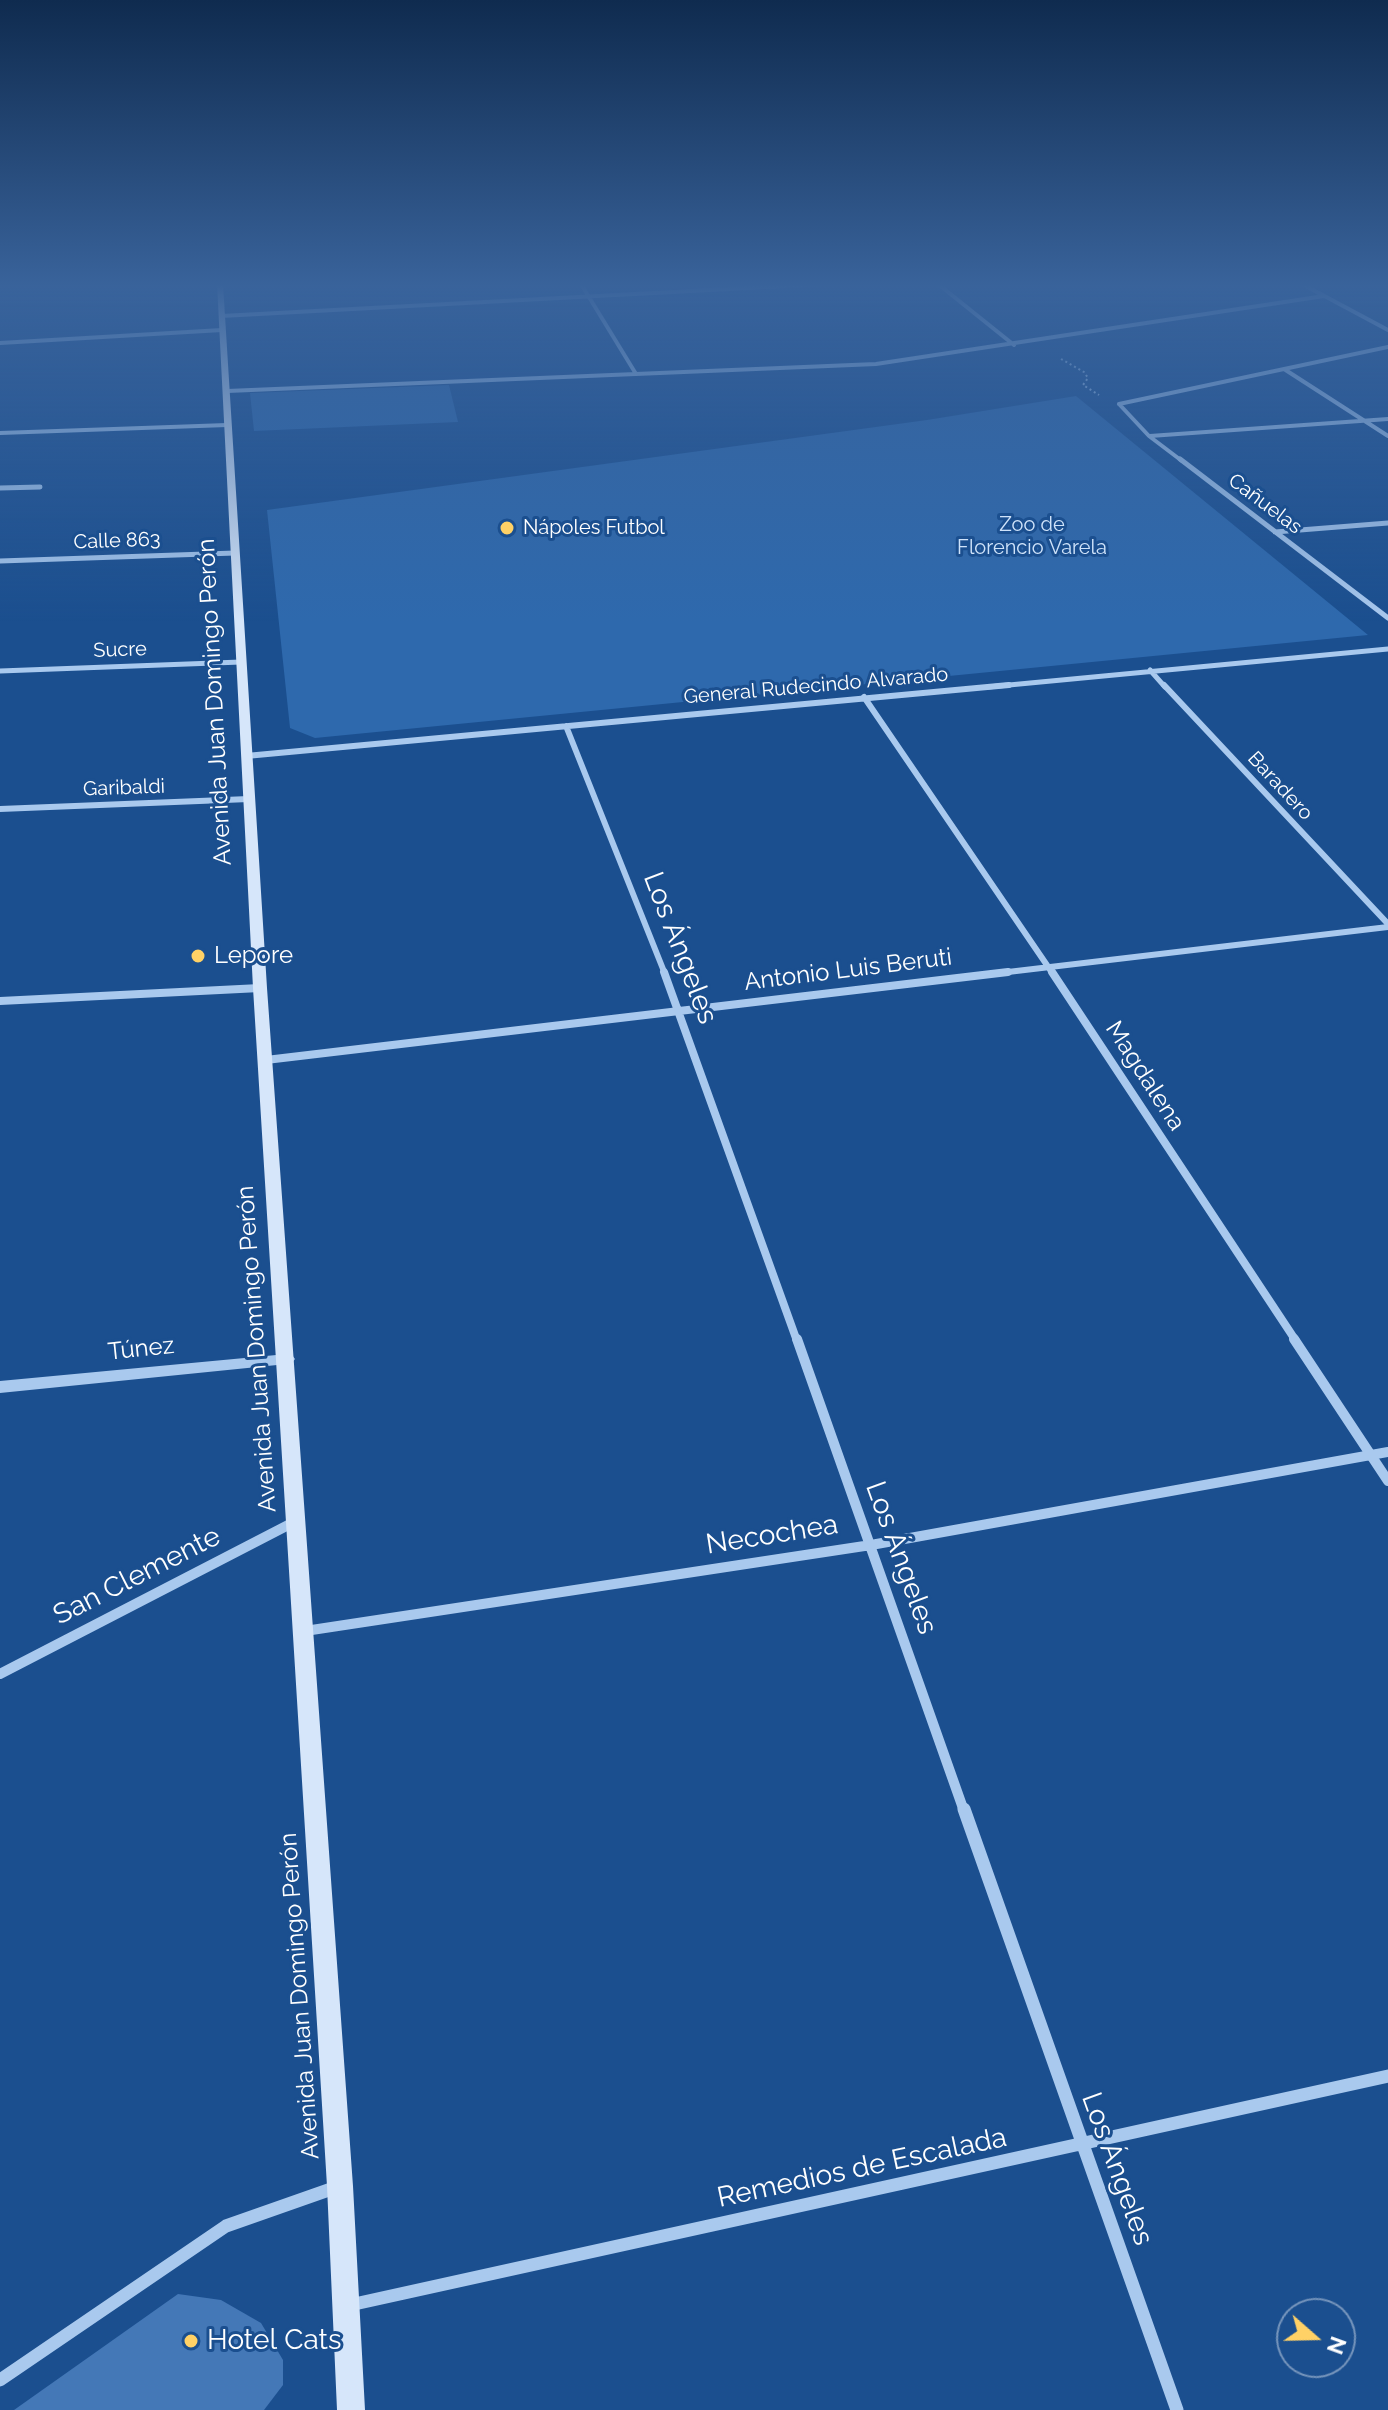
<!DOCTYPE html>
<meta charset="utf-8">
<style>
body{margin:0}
#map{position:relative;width:1388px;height:2410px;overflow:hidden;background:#1b4f8f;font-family:Raleway,sans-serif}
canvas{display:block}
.north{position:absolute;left:1276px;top:2298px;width:80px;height:80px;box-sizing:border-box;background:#1b4f8f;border:2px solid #7695bc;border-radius:50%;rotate:110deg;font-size:22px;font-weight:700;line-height:32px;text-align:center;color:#fff}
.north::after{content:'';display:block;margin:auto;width:28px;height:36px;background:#ffd166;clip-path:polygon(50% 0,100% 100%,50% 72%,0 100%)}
</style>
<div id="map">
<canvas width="1388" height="2410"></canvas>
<div class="north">N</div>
</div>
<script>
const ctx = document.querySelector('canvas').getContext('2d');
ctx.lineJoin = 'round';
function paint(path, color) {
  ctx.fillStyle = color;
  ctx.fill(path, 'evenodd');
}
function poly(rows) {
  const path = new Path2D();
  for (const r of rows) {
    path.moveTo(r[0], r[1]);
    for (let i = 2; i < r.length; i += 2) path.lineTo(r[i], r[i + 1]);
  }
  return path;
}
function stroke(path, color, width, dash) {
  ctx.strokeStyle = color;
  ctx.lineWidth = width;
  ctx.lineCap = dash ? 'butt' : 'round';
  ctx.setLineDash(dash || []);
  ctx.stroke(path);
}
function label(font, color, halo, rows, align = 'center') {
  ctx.font = font + ' Raleway,sans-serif';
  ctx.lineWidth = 6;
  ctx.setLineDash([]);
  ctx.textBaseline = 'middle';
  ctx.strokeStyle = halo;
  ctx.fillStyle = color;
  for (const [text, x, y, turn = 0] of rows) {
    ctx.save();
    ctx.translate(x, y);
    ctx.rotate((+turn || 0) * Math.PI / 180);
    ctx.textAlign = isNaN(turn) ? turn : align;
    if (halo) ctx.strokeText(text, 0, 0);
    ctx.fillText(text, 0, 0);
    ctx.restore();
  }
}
paint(poly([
 [449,385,458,422,254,431,250,393],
 [1076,396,1368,635,315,738,290,728,267,510,927,420]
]), '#2e69ad');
paint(poly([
 [178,2294,221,2300,261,2323,283,2360,283,2385,264,2410,14,2410]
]), '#4478b7');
stroke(poly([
 [1061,359,1084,372,1088,378,1083,385,1099,395]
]), '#a9c9ee', 2, [2, 3]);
stroke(poly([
 [581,284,636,374],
 [938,284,1014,345],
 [1302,284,1388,330],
 [221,316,823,284],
 [0,343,222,330],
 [1284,369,1388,436],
 [227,391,876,364,1324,296],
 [1119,404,1149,436,1182,461],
 [1119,404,1388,347],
 [0,433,227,425],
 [1150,436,1388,419]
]), '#a9c9ee', 4);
stroke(poly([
 [1180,459,1388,618],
 [0,488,40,487],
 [1275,532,1388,523],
 [0,561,235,553],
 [1150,670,1165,687],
 [0,671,241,662],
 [988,687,1388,649]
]), '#a9c9ee', 5);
stroke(poly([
 [1164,685,1388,924],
 [864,697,1053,974],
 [566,726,665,974],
 [246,756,1009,685],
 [0,809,249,799],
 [991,974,1388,927]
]), '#a9c9ee', 6);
stroke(poly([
 [664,972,797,1341],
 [1052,972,1296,1341],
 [0,1001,260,988],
 [266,1060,1008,972]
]), '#a9c9ee', 8);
stroke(poly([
 [797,1339,964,1811],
 [1294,1339,1388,1481],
 [305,1631,871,1545,1388,1452],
 [0,1674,296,1521]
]), '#a9c9ee', 10);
stroke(poly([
 [964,1809,1177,2410],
 [350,2305,1388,2076],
 [0,2380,226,2226,337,2187]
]), '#a9c9ee', 13);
paint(poly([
 [287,1354,292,1355,295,1359,292,1363,287,1364,0,1393,0,1381,287,1354]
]), '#a9c9ee');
paint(poly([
 [217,284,223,284,267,988,353,2186,365,2410,337,2410,327,2186,253,988,217,284]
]), '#d6e6fa');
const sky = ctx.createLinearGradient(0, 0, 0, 622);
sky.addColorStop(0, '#0f2b4f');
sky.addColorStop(0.46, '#39639b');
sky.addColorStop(1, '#39639b00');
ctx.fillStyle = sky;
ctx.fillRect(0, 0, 1388, 622);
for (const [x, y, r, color] of [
 [507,528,8,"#ffd166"],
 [198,956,8,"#ffd166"],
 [191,2341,8,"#ffd166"]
]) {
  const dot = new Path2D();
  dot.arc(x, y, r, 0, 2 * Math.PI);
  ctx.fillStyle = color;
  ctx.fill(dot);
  stroke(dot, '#1b4f8f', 3);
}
label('20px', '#fff', '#1b4f8f', [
 ["Cañuelas",1265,504,37],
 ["Calle 863",117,541,-2],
 ["Sucre",120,650,-2],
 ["General Rudecindo Alvarado",816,686,-5],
 ["Baradero",1280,786,47],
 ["Garibaldi",124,788,-2]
]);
label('20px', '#cfe3fa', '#1b4f8f', [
 ["Zoo de",1032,525],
 ["Florencio Varela",1032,548]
]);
label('20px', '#fff', '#1b4f8f', [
 ["Nápoles Futbol",523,528]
], 'left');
label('24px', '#fff', '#1b4f8f', [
 ["Avenida Juan Domingo Perón",215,702,-93],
 ["Antonio Luis Beruti",848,970,-7],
 ["Magdalena",1145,1076,57],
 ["Túnez",141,1349,-6],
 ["Avenida Juan Domingo Perón",257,1349,-94],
 ["Avenida Juan Domingo Perón",300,1996,-94]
]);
label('24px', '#fff', '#1b4f8f', [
 ["Lepore",214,956]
], 'left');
label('28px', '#fff', '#1b4f8f', [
 ["Los Ángeles",680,948,69],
 ["Necochea",772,1535,-9],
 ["Los Ángeles",901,1558,70],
 ["San Clemente",137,1576,-27],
 ["Remedios de Escalada",862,2168,-12],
 ["Los Ángeles",1117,2169,70]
]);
label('28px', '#fff', '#1b4f8f', [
 ["Hotel Cats",207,2341]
], 'left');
</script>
